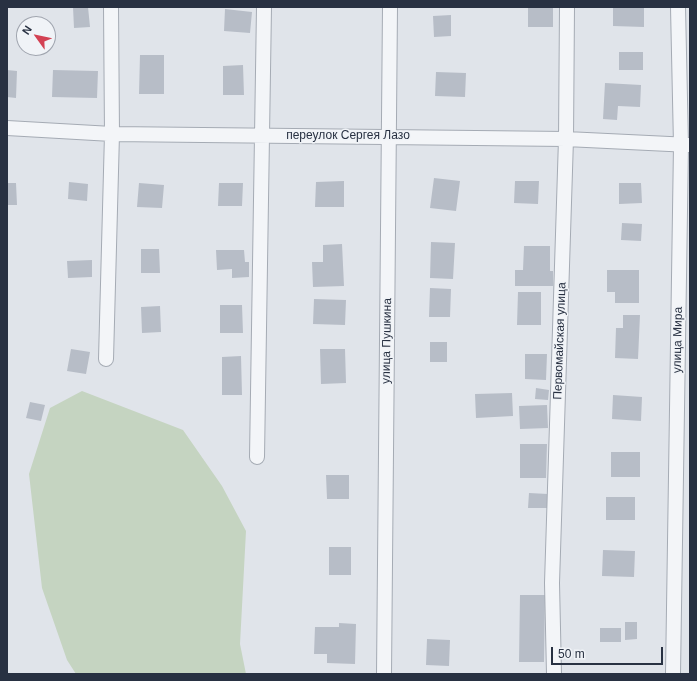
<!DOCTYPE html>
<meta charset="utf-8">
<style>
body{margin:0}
#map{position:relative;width:697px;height:681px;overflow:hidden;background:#e0e4ea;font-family:Helvetica,sans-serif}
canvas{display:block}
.frame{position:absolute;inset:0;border:8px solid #283142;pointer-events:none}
.north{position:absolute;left:16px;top:16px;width:40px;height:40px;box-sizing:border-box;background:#f0f3f7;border:1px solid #a0a5af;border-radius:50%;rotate:303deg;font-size:11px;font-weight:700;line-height:16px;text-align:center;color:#283142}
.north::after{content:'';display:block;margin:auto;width:14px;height:18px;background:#d34153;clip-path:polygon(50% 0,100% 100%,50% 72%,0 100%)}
.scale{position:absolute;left:551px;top:647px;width:112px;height:18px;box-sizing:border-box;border:2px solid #283142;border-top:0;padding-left:5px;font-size:12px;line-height:14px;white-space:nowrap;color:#283142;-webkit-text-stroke:3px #f0f3f7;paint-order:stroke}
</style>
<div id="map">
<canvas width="697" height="681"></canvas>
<div class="frame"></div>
<div class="north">N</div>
<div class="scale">50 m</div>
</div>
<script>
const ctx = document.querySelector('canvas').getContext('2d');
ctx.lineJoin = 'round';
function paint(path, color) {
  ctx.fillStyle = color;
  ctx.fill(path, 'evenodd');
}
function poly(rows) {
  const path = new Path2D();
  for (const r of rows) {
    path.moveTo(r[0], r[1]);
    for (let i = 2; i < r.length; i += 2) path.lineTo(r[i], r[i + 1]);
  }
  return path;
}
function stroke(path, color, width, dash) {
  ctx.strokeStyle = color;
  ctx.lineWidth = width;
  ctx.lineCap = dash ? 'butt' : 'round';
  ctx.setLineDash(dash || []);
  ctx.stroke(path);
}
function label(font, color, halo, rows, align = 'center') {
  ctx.font = font + ' Helvetica,sans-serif';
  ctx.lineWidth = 3;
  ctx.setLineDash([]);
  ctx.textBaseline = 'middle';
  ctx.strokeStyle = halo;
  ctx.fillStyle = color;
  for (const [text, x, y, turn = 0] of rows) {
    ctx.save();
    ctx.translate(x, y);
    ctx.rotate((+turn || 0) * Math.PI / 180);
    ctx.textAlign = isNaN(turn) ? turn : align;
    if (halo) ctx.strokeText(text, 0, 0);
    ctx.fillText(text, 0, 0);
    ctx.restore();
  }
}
paint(poly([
 [82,391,183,430,222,486,246,531,240,644,246,674,76,674,67,660,42,588,29,474,50,408]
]), '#c5d4c1');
paint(poly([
 [73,7,88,7,90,27,74,28],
 [528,7,553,7,553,27,528,27],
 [613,7,644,7,644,27,613,26],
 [225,9,252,12,250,33,224,31],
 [451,15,451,36,434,37,433,16],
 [619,52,643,52,643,70,619,70],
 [140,55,164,55,164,94,139,94],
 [243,65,244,95,223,95,223,66],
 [7,70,17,71,16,98,7,97],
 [53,70,98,71,97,98,52,97],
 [436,72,466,73,465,97,435,96],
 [605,83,641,85,640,107,618,106,617,120,603,119],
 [434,178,460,181,456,211,430,208],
 [344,181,344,207,315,207,316,182],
 [515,181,539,181,538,204,514,203],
 [69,182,88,184,87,201,68,199],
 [7,183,16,183,17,205,7,205],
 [139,183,164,185,162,208,137,207],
 [219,183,243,183,242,206,218,206],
 [619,183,641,183,642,203,619,204],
 [622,223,642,224,641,241,621,240],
 [431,242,455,243,453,279,430,278],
 [342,244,344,286,313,287,312,262,323,262,323,245],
 [524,246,550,246,550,271,553,271,553,286,515,286,515,270,523,270],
 [141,249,159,249,160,273,141,273],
 [216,250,244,250,245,262,249,262,249,277,232,278,232,269,217,270],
 [92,260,92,277,68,278,67,261],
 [607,270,639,270,639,303,615,303,615,292,607,292],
 [430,288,451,289,450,317,429,317],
 [518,292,541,292,541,325,517,325],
 [314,299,346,300,345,325,313,324],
 [220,305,242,305,243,333,220,333],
 [160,306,161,332,142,333,141,307],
 [623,315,640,315,638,359,615,358,616,328,623,328],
 [430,342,447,342,447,362,430,362],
 [71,349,90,352,86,374,67,371],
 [320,349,345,349,346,383,321,384],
 [525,354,547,354,546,380,525,379],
 [241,356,242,395,222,395,222,357],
 [536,388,549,390,548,400,535,399],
 [512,393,513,416,476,418,475,394],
 [613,395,642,397,641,421,612,419],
 [30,402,45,405,41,421,26,418],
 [547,405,548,428,520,429,519,406],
 [520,444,547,444,546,478,520,478],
 [611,452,640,452,640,477,611,477],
 [326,475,349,475,349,499,327,499],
 [529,493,548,494,548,508,528,508],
 [606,497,635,497,635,520,606,520],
 [329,547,351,547,351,575,329,575],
 [603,550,635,551,634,577,602,576],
 [520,595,545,595,544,662,519,662],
 [625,622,637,622,637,639,625,640],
 [339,623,356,624,355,664,327,663,327,654,314,654,315,627,339,627],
 [600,628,621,628,621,642,600,642],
 [427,639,450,640,449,666,426,665]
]), '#b7bdc7');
const minor = poly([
 [7,128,112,134,566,139,690,145],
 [106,359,112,134,111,7],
 [257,457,264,7],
 [384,674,390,7],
 [554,674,552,583,566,139,567,7],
 [673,674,681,145,678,7]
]);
stroke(minor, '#a5abb4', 16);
stroke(minor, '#f3f5f8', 14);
label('12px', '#283142', '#f0f3f7', [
 ["переулок Сергея Лазо",348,136],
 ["улица Мира",678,340,-89],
 ["улица Пушкина",387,341,-89],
 ["Первомайская улица",560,341,-88]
]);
</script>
